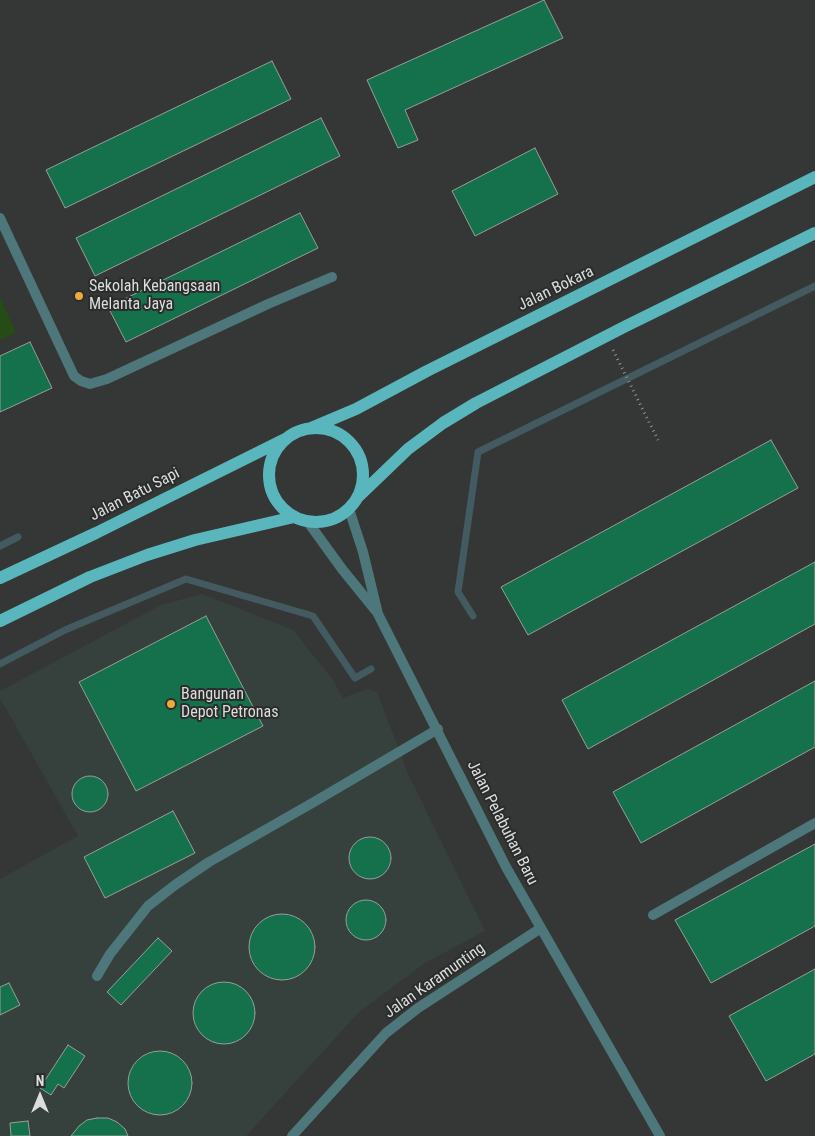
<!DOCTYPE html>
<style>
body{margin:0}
#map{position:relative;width:815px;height:1136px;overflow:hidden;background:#343736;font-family:"Roboto Condensed",sans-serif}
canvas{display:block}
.north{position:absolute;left:15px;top:1071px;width:50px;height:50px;-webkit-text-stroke:4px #2a2d2c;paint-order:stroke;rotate:0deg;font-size:14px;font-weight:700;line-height:20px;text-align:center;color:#dcdede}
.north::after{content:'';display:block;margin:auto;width:18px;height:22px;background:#dcdede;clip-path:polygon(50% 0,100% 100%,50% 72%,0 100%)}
</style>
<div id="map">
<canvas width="815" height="1136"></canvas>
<div class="north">N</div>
</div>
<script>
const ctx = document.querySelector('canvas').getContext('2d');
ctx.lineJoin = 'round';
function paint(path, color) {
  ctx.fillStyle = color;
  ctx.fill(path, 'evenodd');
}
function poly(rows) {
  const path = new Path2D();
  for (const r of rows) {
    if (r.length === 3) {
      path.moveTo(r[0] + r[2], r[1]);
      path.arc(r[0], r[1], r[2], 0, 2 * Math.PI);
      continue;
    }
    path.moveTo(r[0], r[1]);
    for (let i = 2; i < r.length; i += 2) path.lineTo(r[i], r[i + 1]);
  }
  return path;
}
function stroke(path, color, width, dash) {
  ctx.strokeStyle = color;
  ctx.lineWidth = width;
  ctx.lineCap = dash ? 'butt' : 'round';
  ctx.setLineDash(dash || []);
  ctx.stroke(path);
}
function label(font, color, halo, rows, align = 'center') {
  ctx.font = font + ' "Roboto Condensed",sans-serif';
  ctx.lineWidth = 4;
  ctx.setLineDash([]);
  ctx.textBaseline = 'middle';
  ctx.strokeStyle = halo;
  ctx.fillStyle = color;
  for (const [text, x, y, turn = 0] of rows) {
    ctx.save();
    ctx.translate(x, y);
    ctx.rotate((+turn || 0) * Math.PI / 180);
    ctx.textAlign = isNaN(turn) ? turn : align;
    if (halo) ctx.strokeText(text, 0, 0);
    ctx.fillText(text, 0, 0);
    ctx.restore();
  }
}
paint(poly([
 [202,594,293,630,333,680,343,698,367,689,377,692,408,774,485,931,425,963,358,1013,246,1136,0,1136,0,879,78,836,0,698,0,691,161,605]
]), '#36413e');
paint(poly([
 [0,297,16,333,0,340]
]), '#244c14');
stroke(poly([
 [0,546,18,537],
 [473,616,458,592,478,452,815,286],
 [0,664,65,630,186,579,313,616,355,678,371,669]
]), '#435a61', 7);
const building = poly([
 [544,0,563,38,405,110,418,140,398,148,367,80,544,0],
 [272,61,291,99,65,208,46,170,272,61],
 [321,118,340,156,95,276,76,238,321,118],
 [535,148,558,194,475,236,452,191,535,148],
 [300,213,318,248,126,342,108,307,300,213],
 [30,342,52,388,0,412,0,356,30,342],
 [771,440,798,488,528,635,501,587,771,440],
 [815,562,815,624,588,749,562,700,815,562],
 [206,616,263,726,136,791,79,682,206,616],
 [815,681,815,747,641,843,613,792,815,681],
 [90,794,18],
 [173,811,195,853,105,898,84,857,173,811],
 [370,858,21],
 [815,844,815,926,711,983,675,920,815,844],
 [366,920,20],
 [282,947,33],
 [158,938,172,951,121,1005,107,992,158,938],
 [815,969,815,1054,766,1081,729,1016,815,969],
 [224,1013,31],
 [9,983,20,1005,0,1015,0,987,9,983],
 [68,1045,85,1056,64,1088,58,1084,51,1095,40,1088,68,1045],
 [160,1083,32],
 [97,1118,108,1118,117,1122,125,1129,128,1136,71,1136,79,1126,87,1120,97,1118],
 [28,1121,30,1136,11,1136,10,1123,28,1121]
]);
paint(building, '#15714b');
stroke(building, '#999d9b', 1);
stroke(poly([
 [613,350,658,440]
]), '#909392', 3, [1, 4]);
stroke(poly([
 [0,218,74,376,81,381,90,384,107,379,268,304,332,277],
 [653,915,815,823],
 [97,976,110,954,148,906,175,885,209,862,314,802,438,729]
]), '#4d777a', 10);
stroke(poly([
 [349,509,363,552,378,614,506,867,660,1136],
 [308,522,342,569,376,611],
 [292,1136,386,1033,418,1008,541,928]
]), '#4d777a', 10);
stroke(poly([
 [316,475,47],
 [311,428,356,409,427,371,815,177],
 [358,497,408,449,443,423,476,403,626,326,815,233],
 [0,578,96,533,285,439],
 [0,621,90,577,147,555,195,540,294,517]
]), '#5ab6bd', 12);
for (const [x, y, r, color] of [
 [79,296,5,"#eea83c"],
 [171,704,5,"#eea83c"]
]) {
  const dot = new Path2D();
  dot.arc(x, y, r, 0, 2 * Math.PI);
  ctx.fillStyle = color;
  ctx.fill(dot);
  stroke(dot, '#2a2d2c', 2);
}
label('16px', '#dcdede', '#2a2d2c', [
 ["Sekolah Kebangsaan",89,287],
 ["Melanta Jaya",89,305],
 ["Bangunan",181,695],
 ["Depot Petronas",181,713]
], 'left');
label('16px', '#dcdede', '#2a2d2c', [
 ["Jalan Bokara",556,289,-26],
 ["Jalan Batu Sapi",135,495,-27],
 ["Jalan Pelabuhan Baru",502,823,63],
 ["Jalan Karamunting",435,981,-35]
]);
</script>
